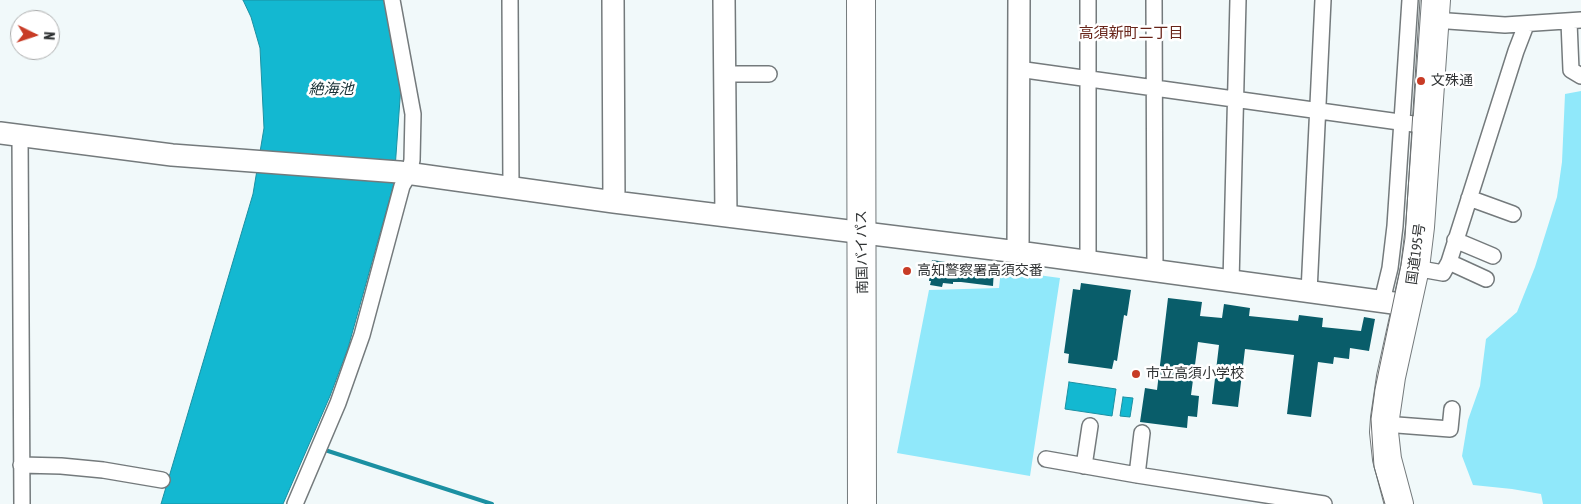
<!DOCTYPE html>
<meta charset="utf-8">
<style>
body{margin:0}
#map{position:relative;width:1581px;height:504px;overflow:hidden;background:#f1f9fa;font-family:"Asap Condensed",sans-serif}
canvas{display:block}
.north{position:absolute;left:10px;top:10px;width:50px;height:50px;box-sizing:border-box;background:#fff;border:1px solid #acadad;border-radius:50%;rotate:94deg;font-size:14px;font-weight:700;line-height:20px;text-align:center;color:#2f3233}
.north::after{content:'';display:block;margin:auto;width:18px;height:22px;background:#c83c26;clip-path:polygon(50% 0,100% 100%,50% 72%,0 100%)}
</style>
<div id="map">
<canvas width="1581" height="504"></canvas>
<div class="north">N</div>
</div>
<script>
const ctx = document.querySelector('canvas').getContext('2d');
ctx.lineJoin = 'round';
function paint(path, color) {
  ctx.fillStyle = color;
  ctx.fill(path, 'evenodd');
}
function poly(rows) {
  const path = new Path2D();
  for (const r of rows) {
    path.moveTo(r[0], r[1]);
    for (let i = 2; i < r.length; i += 2) path.lineTo(r[i], r[i + 1]);
  }
  return path;
}
function stroke(path, color, width, dash) {
  ctx.strokeStyle = color;
  ctx.lineWidth = width;
  ctx.lineCap = dash ? 'butt' : 'round';
  ctx.setLineDash(dash || []);
  ctx.stroke(path);
}
function label(font, color, halo, rows, align = 'center') {
  ctx.font = font + ' "Asap Condensed","Noto Sans JP",sans-serif';
  ctx.lineWidth = 5;
  ctx.setLineDash([]);
  ctx.textBaseline = 'middle';
  ctx.strokeStyle = halo;
  ctx.fillStyle = color;
  for (const [text, x, y, turn = 0] of rows) {
    ctx.save();
    ctx.translate(x, y);
    ctx.rotate((+turn || 0) * Math.PI / 180);
    ctx.textAlign = isNaN(turn) ? turn : align;
    if (halo) ctx.strokeText(text, 0, 0);
    ctx.fillText(text, 0, 0);
    ctx.restore();
  }
}
paint(poly([
 [1581,91,1581,504,1543,504,1541,494,1512,489,1473,485,1462,456,1468,420,1480,386,1486,339,1517,312,1535,267,1557,197,1562,162,1565,94],
 [1001,270,1060,278,1030,476,897,453,929,290,999,288]
]), '#90e8fa');
const water = poly([
 [243,0,384,0,401,85,394,183,348,348,330,396,283,504,161,504,253,194,264,128,260,48,251,17,243,0],
 [1069,382,1116,389,1112,416,1065,409,1069,382],
 [1123,397,1133,398,1130,417,1120,416,1123,397]
]);
paint(water, '#13b8d1');
stroke(water, '#1b90a2', 1);
stroke(poly([
 [325,450,492,504]
]), '#1b90a2', 4);
paint(poly([
 [932,260,994,269,993,286,961,282,953,282,953,284,943,283,942,287,930,285,931,281,929,281],
 [1081,283,1131,290,1127,316,1124,315,1117,361,1114,360,1112,369,1068,363,1069,354,1064,353,1073,289,1080,290],
 [1168,298,1202,302,1200,316,1222,318,1224,304,1250,308,1249,316,1298,321,1299,315,1323,318,1322,327,1361,331,1364,317,1375,319,1369,351,1350,348,1349,359,1334,357,1333,364,1318,362,1311,417,1287,414,1294,355,1245,349,1238,407,1212,404,1219,345,1198,342,1191,395,1199,396,1197,417,1188,416,1187,428,1140,422,1145,388,1157,390]
]), '#095d6a');
const street = poly([
 [510,0,511,187],
 [1154,0,1155,271],
 [1434,20,1505,25,1581,20],
 [1569,22,1571,70,1581,76],
 [1018,69,1428,126],
 [724,74,769,74],
 [20,136,22,504],
 [1469,198,1513,214],
 [1455,240,1493,256],
 [1088,262,1088,0],
 [1449,262,1486,279],
 [1415,268,1443,273,1449,262,1516,51,1526,25],
 [1231,282,1238,0],
 [1309,292,1323,0],
 [1382,301,1390,268,1395,226,1410,0],
 [1384,424,1450,429,1452,409],
 [1046,459,1137,475,1324,504],
 [21,465,61,466,103,470,162,480],
 [1084,466,1090,426],
 [1137,475,1142,433],
 [295,504,338,403,362,335,402,186,409,174,412,160,413,114,392,0]
]);
const secondary = poly([
 [613,0,614,202],
 [724,0,726,216],
 [0,133,172,155,399,172,614,202,1018,252,1408,305],
 [1018,252,1019,0]
]);
const highway = poly([
 [861,0,862,504],
 [1399,504,1387,459,1384,432,1385,418,1391,377,1415,268,1420,227,1436,0]
]);
stroke(street, '#747a7c', 18);
stroke(secondary, '#747a7c', 24);
stroke(highway, '#747a7c', 30);
stroke(street, '#fff', 15);
stroke(secondary, '#fff', 21);
stroke(highway, '#fff', 28);
stroke(poly([
 [1385,504,1374,467,1371,419,1375,389,1401,265,1405,238,1420,0]
]), '#6b6f70', 1);
for (const [x, y, r, color] of [
 [1421,81,5,"#c83c26"],
 [907,271,5,"#c83c26"],
 [1136,374,5,"#c83c26"]
]) {
  const dot = new Path2D();
  dot.arc(x, y, r, 0, 2 * Math.PI);
  ctx.fillStyle = color;
  ctx.fill(dot);
  stroke(dot, '#fff', 2);
}
label('14px', '#2f3233', '#fff', [
 ["文殊通",1431,81],
 ["高知警察署高須交番",917,271],
 ["市立高須小学校",1146,374]
], 'left');
label('14px', '#2f3233', '#fff', [
 ["南国バイパス",862,252,-91],
 ["国道195号",1416,254,-82]
]);
label('15px', '#682419', '#fff', [
 ["高須新町二丁目",1131,33]
]);
label('italic 15px', '#182f34', '#fff', [
 ["絶海池",331,89]
]);
</script>
